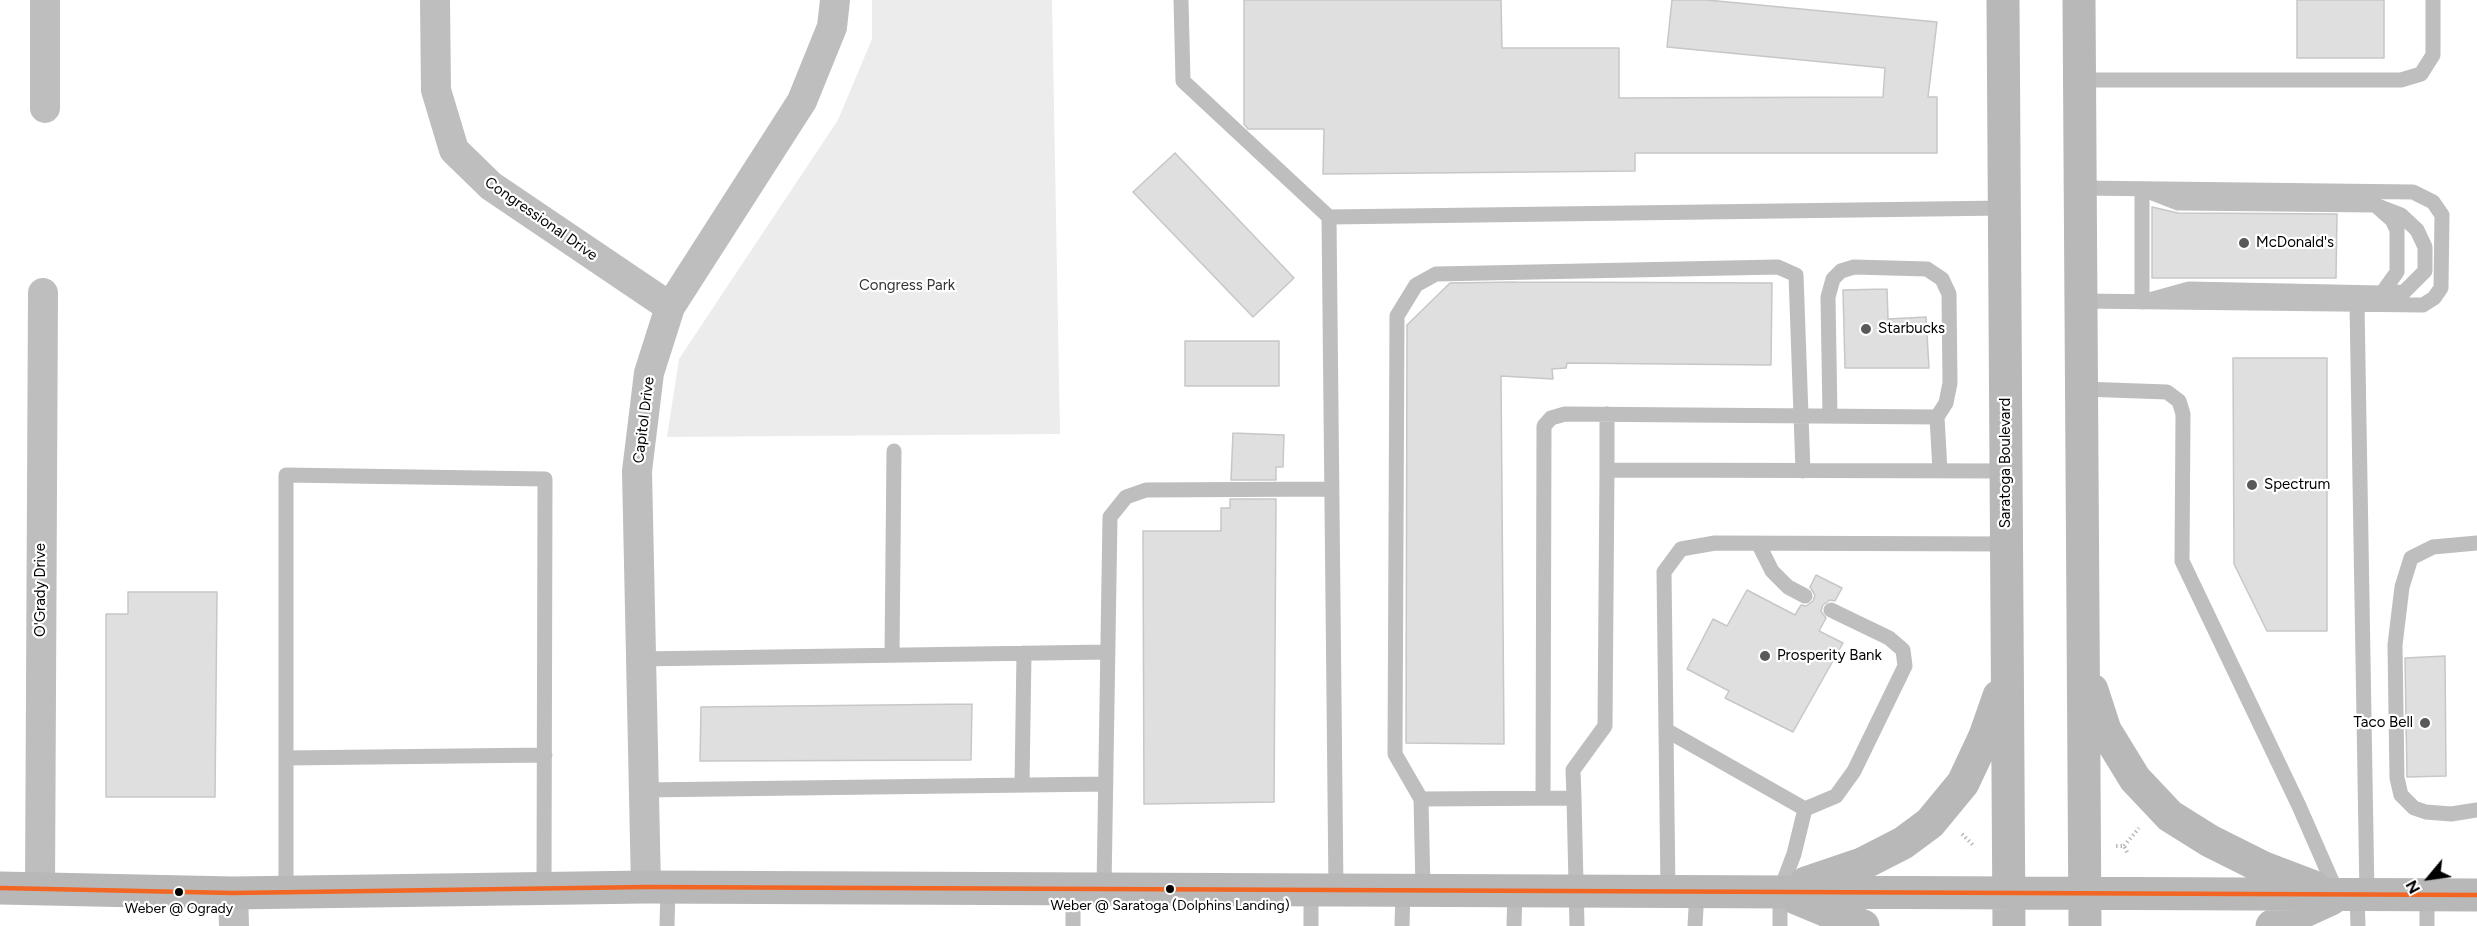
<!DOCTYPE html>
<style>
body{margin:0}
#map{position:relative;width:2477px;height:926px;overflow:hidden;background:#fff;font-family:Figtree,sans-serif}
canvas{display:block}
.north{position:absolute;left:2399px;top:848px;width:60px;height:60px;-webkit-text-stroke:4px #fff;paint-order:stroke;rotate:241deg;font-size:16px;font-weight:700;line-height:24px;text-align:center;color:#000}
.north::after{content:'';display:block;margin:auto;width:21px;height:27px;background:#000;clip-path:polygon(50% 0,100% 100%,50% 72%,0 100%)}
</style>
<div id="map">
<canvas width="2477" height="926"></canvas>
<div class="north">N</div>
</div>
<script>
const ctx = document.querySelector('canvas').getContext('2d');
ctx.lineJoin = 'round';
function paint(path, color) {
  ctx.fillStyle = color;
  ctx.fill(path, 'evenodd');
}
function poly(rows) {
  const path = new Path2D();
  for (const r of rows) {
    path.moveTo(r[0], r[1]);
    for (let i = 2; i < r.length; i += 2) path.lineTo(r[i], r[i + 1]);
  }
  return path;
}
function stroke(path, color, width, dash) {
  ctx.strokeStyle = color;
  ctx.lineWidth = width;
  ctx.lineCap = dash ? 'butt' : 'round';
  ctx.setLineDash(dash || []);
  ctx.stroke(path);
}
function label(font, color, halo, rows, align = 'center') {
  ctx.font = font + ' Figtree,sans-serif';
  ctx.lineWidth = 4.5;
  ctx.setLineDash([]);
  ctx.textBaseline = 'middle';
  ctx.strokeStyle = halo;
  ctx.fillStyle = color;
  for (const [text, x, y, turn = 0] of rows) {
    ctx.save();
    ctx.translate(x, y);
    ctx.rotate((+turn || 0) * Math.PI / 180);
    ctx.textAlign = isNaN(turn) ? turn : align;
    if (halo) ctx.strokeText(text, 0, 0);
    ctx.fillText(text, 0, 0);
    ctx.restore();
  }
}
paint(poly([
 [872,0,1052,0,1060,434,667,437,679,359,838,120,872,39]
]), '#ececec');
const building = poly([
 [1244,0,1501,0,1502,48,1619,48,1619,98,1883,97,1885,68,1667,47,1672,0,1707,0,1937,22,1928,97,1937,97,1937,153,1635,153,1635,171,1323,174,1324,129,1248,129,1244,124,1244,0],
 [2297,0,2384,0,2384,58,2297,58,2297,0],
 [1175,153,1294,278,1253,317,1133,192,1175,153],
 [2152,207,2178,213,2337,214,2336,278,2152,278,2152,207],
 [1515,282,1772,283,1771,365,1567,363,1566,368,1552,369,1553,379,1501,376,1504,744,1406,743,1407,325,1450,283,1515,282],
 [1887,289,1888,319,1926,317,1929,368,1845,368,1843,290,1887,289],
 [1185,341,1279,341,1279,386,1185,386,1185,341],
 [2233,358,2327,358,2327,631,2267,631,2234,564,2233,358],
 [1233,433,1284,435,1283,467,1276,467,1276,480,1231,480,1233,433],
 [1230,499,1276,499,1274,802,1144,804,1143,531,1221,531,1221,508,1230,508,1230,499],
 [1816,575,1842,588,1835,601,1830,600,1823,605,1821,611,1826,618,1819,631,1843,643,1793,732,1725,698,1729,691,1687,669,1713,619,1727,626,1747,590,1795,615,1801,605,1806,606,1813,601,1815,595,1810,587,1816,575],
 [128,592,217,592,215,797,106,797,106,614,128,614,128,592],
 [2445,656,2446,776,2407,777,2405,658,2445,656],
 [972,704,971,760,700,761,701,707,972,704]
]);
paint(building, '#dfdfdf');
stroke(building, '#c7c7c7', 1.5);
stroke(poly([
 [1962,834,1974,846],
 [2116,846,2124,846,2128,854],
 [2124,846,2139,828]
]), '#b9b9b9', 4, [1.5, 3]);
stroke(poly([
 [1181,0,1183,81,1329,217],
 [2080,80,2401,80,2421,74,2433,55,2433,0],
 [2080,188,2413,192,2433,202,2442,215,2441,288,2434,298,2423,305,2081,301],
 [2375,205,2401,215,2417,230,2425,247,2425,271,2404,292,2382,293,2189,289,2142,302,2142,189,2178,203,2375,205,2392,220,2397,230,2397,272,2382,293],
 [2357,304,2367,895],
 [2082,389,2167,392,2179,401,2183,414,2182,561,2299,806,2338,895],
 [1607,414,1607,470],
 [1830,416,1828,297,1833,279,1841,271,1854,267,1927,269,1942,279,1949,294,1950,383,1946,403,1937,417,1940,471],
 [1758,543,1772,571,1788,587,1805,596],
 [2477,543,2433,547,2411,558,2402,587,2395,645,2397,778,2401,795,2414,808,2426,812,2451,814,2477,810],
 [892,655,894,451],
 [639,659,1108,652],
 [1666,730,1805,809],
 [286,758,545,755],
 [1022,785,1024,653],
 [643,790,1106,784],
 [1543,798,1544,426,1551,418,1565,414,1937,417],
 [1574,798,1573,770,1605,726,1607,470,2006,471],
 [1421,799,1395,754,1397,316,1416,285,1436,274,1778,267,1796,275,1803,471],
 [1805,809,1836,796,1854,771,1905,666,1903,650,1889,638,1831,610],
 [1104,888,1110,517,1126,497,1146,490,1332,489],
 [1311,889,1311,926],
 [1336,890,1329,217,2005,208],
 [1423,890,1421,799,1574,798,1577,926],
 [1668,891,1664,572,1681,549,1715,543,2007,544],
 [286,892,286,475,545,479,544,888],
 [2427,895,2427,926],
 [2357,896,2358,926],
 [667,926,668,887],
 [1073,926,1073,888],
 [1402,926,1403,890],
 [1514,926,1515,890],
 [1695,926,1697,891],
 [1780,926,1780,891,1794,854,1805,809]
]), '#bebebe', 15);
stroke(poly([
 [45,0,45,108],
 [435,0,436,90,454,150,491,186,670,307],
 [40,887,43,293],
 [646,887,637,471,649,373,670,307,802,101,832,27,835,0],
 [233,893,234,926]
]), '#bebebe', 30);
stroke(poly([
 [2003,0,2009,926],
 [2079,0,2085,926],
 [2092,690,2105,730,2135,779,2170,816,2210,841,2264,868,2314,887],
 [1806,883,1862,864,1903,843,1930,823,1963,783,1985,736,1999,696],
 [0,888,233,893,646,887,2477,895],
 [1796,898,1863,926],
 [2272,926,2331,899]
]), '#b8b8b8', 33);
stroke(poly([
 [0,888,233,893,646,887,2477,895]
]), '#f26522', 4.5);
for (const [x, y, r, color] of [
 [2244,243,6,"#595959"],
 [1866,329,6,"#595959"],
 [2252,485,6,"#595959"],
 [1765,656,6,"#595959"],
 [2425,723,6,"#595959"],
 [1170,889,5,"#000"],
 [179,892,5,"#000"]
]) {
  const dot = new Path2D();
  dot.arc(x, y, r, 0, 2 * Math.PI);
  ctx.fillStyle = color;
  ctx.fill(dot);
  stroke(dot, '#fff', 2);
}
label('14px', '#000', '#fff', [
 ["Weber @ Saratoga (Dolphins Landing)",1170,906],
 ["Weber @ Ogrady",179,909]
]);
label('15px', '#000', '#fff', [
 ["Congressional Drive",541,219,35],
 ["Capitol Drive",644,420,-83],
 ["Saratoga Boulevard",2006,463,-90],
 ["O'Grady Drive",41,590,-90]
]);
label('15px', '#000', '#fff', [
 ["McDonald's",2256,243],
 ["Starbucks",1878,329],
 ["Spectrum",2264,485],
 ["Prosperity Bank",1777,656],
 ["Taco Bell",2413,723,"right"]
], 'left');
label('15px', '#333', '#fff', [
 ["Congress Park",907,286]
]);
</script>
